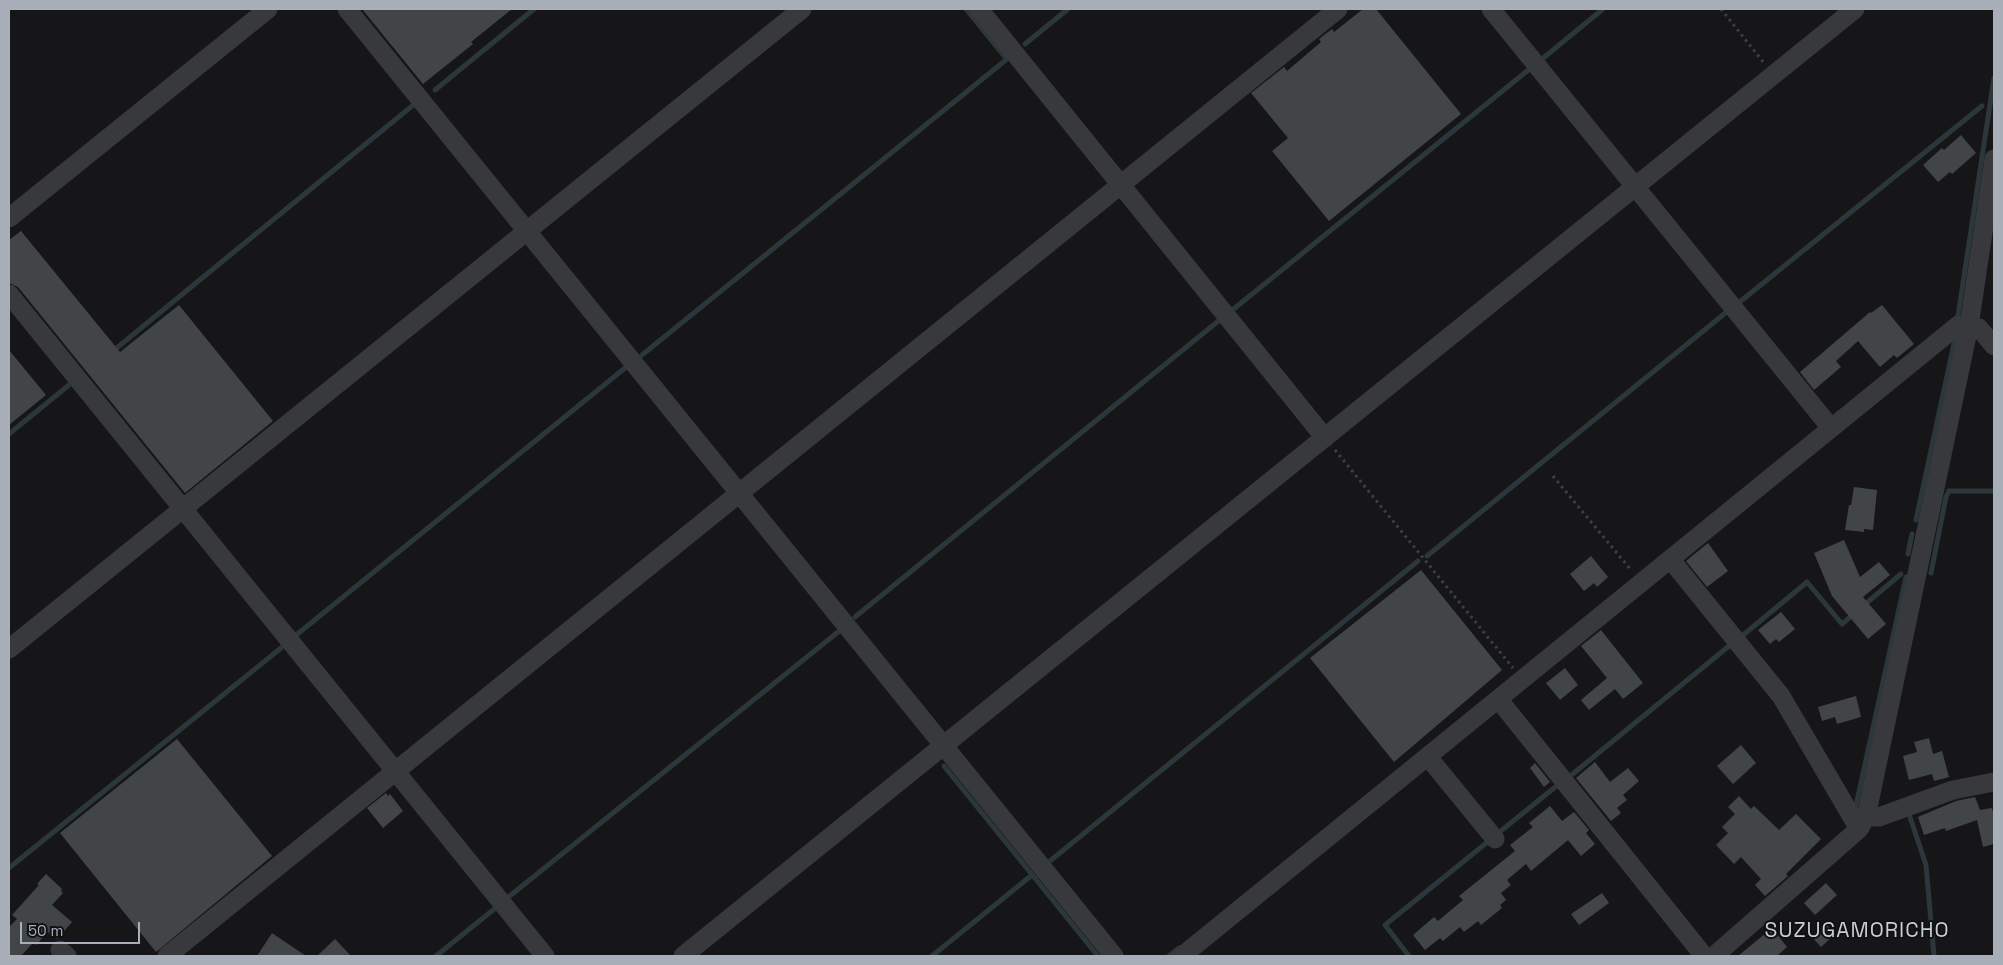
<!DOCTYPE html>
<style>
body{margin:0}
#map{position:relative;width:2003px;height:965px;overflow:hidden;background:#161618;font-family:"Space Grotesk",sans-serif}
canvas{display:block}
.frame{position:absolute;inset:0;border:10px solid #a8afb8;pointer-events:none}
.scale{position:absolute;left:20px;top:922px;width:120px;height:22px;box-sizing:border-box;border:2px solid #a8afb8;border-top:0;padding-left:6px;font-size:15px;line-height:18px;white-space:nowrap;color:#a8afb8;-webkit-text-stroke:4px #111113;paint-order:stroke}
</style>
<div id="map">
<canvas width="2003" height="965"></canvas>
<div class="frame"></div>
<div class="scale">50 m</div>
</div>
<script>
const ctx = document.querySelector('canvas').getContext('2d');
ctx.lineJoin = 'round';
function poly(rows) {
  const path = new Path2D();
  for (const r of rows) {
    path.moveTo(r[0], r[1]);
    for (let i = 2; i < r.length; i += 2) path.lineTo(r[i], r[i + 1]);
  }
  return path;
}
function stroke(path, color, width, dash) {
  ctx.strokeStyle = color;
  ctx.lineWidth = width;
  ctx.lineCap = dash ? 'butt' : 'round';
  ctx.setLineDash(dash || []);
  ctx.stroke(path);
}
function paint(path, color) {
  ctx.fillStyle = color;
  ctx.fill(path, 'evenodd');
}
function label(font, color, halo, rows, align = 'center') {
  ctx.font = font + ' "Space Grotesk",sans-serif';
  ctx.lineWidth = 4;
  ctx.setLineDash([]);
  ctx.textBaseline = 'middle';
  ctx.strokeStyle = halo;
  ctx.fillStyle = color;
  for (const [text, x, y, turn = 0] of rows) {
    ctx.save();
    ctx.translate(x, y);
    ctx.rotate((+turn || 0) * Math.PI / 180);
    ctx.textAlign = isNaN(turn) ? turn : align;
    if (halo) ctx.strokeText(text, 0, 0);
    ctx.fillText(text, 0, 0);
    ctx.restore();
  }
}
stroke(poly([
 [966,9,1005,57],
 [1025,44,1068,9],
 [1542,59,1603,9],
 [435,90,534,9],
 [1736,305,1982,106],
 [1230,312,1532,67],
 [1954,320,1958,316,1994,78],
 [113,351,412,106],
 [642,355,1007,59],
 [9,434,69,385],
 [1916,520,1955,339],
 [1908,554,1912,534],
 [1427,556,1729,310],
 [1931,573,1946,497,1949,491,1994,491],
 [1863,606,1901,574],
 [855,617,1222,318],
 [295,636,625,368],
 [1742,636,1807,582,1842,624,1855,613],
 [944,766,1098,956],
 [1569,777,1729,646],
 [1855,810,1906,577],
 [1909,814,1926,865,1934,956],
 [1497,834,1559,784],
 [1050,861,1418,561],
 [9,868,281,648],
 [506,899,838,632],
 [436,956,498,906],
 [932,956,1032,875],
 [1169,956,1179,948],
 [1409,956,1385,925,1490,840]
]), '#2c373c', 5);
paint(poly([
 [362,9,512,9,471,42,473,44,423,84],
 [1363,9,1376,9,1461,114,1329,221,1272,151,1288,138,1251,93,1284,67,1287,71,1321,42,1319,39,1332,29,1334,32],
 [1961,135,1976,153,1952,174,1950,172,1938,182,1923,165,1942,148,1944,150],
 [21,231,120,352,179,305,273,421,185,493,18,287,9,283,9,240],
 [1882,305,1914,344,1897,358,1894,355,1880,367,1858,341,1836,361,1841,367,1814,390,1800,372,1870,312,1871,313],
 [9,350,46,395,9,425],
 [1854,487,1877,490,1873,530,1864,529,1864,532,1845,530,1849,505,1851,505],
 [1844,540,1860,577,1879,562,1890,575,1863,597,1886,624,1868,639,1832,596,1814,553],
 [1708,543,1728,571,1707,587,1686,561],
 [1591,556,1608,577,1597,587,1594,583,1584,591,1570,574],
 [1421,570,1502,670,1394,762,1310,658],
 [1781,612,1795,629,1779,642,1776,639,1770,644,1758,630],
 [1601,630,1643,683,1623,699,1615,689,1589,710,1581,700,1607,678,1581,646],
 [1565,668,1578,685,1560,700,1546,683],
 [1856,696,1861,717,1837,724,1835,717,1822,721,1818,707],
 [1929,738,1933,754,1942,751,1949,777,1934,781,1932,774,1909,780,1903,756,1917,752,1914,742],
 [177,739,272,856,156,952,60,833],
 [1741,745,1756,763,1733,784,1717,766],
 [1595,762,1610,782,1628,768,1639,781,1623,795,1627,800,1617,808,1621,813,1611,821,1576,778],
 [1535,763,1550,782,1544,787,1530,768],
 [386,793,388,796,390,794,403,811,383,828,367,808],
 [1739,796,1751,809,1754,806,1779,830,1796,814,1821,839,1786,874,1788,876,1765,896,1755,885,1761,879,1741,857,1734,864,1716,845,1728,833,1722,827,1735,814,1728,807],
 [1975,797,1980,810,1992,808,1994,817,1994,844,1983,847,1977,820,1946,831,1945,828,1924,835,1918,817,1956,801],
 [1550,806,1562,821,1574,812,1589,830,1586,833,1595,844,1581,856,1568,840,1531,871,1526,864,1507,880,1511,885,1501,893,1506,900,1500,905,1502,908,1481,925,1478,921,1464,932,1460,927,1443,941,1440,938,1425,950,1413,935,1434,917,1438,921,1463,900,1459,896,1515,851,1510,845,1533,827,1529,823],
 [46,874,62,889,61,891,63,893,52,905,72,922,57,939,48,932,36,945,33,943,21,956,9,956,9,927,17,919,12,915,39,885,37,884],
 [1826,883,1837,895,1815,915,1804,903],
 [1602,893,1609,903,1579,925,1571,914],
 [1826,924,1835,934,1821,947,1812,937],
 [1772,928,1787,947,1777,956,1738,956],
 [272,933,306,956,257,956],
 [335,939,351,956,317,956]
]), '#424548');
stroke(poly([
 [1721,9,1764,63],
 [1335,450,1513,668],
 [1553,476,1631,570]
]), '#3d4044', 3, [2.5, 4]);
stroke(poly([
 [347,9,1114,956],
 [979,9,1325,438],
 [1491,9,1831,428],
 [9,218,268,9],
 [9,294,545,956],
 [1671,560,1781,696,1859,829],
 [9,649,802,9],
 [1499,700,1704,956],
 [1428,757,1495,839],
 [1866,817,1879,817,1953,790,1994,782],
 [60,950,67,956],
 [167,956,1338,9],
 [683,956,1855,9],
 [1182,956,1957,326,1979,328,1994,346],
 [1714,956,1859,829,1866,817,1969,326,1994,159]
]), '#37393d', 19);
ctx.letterSpacing = '1px';
label('21px', '#c9ced4', '#111113', [
 ["SUZUGAMORICHO",1857,931]
]);
ctx.letterSpacing = '0px';
</script>
